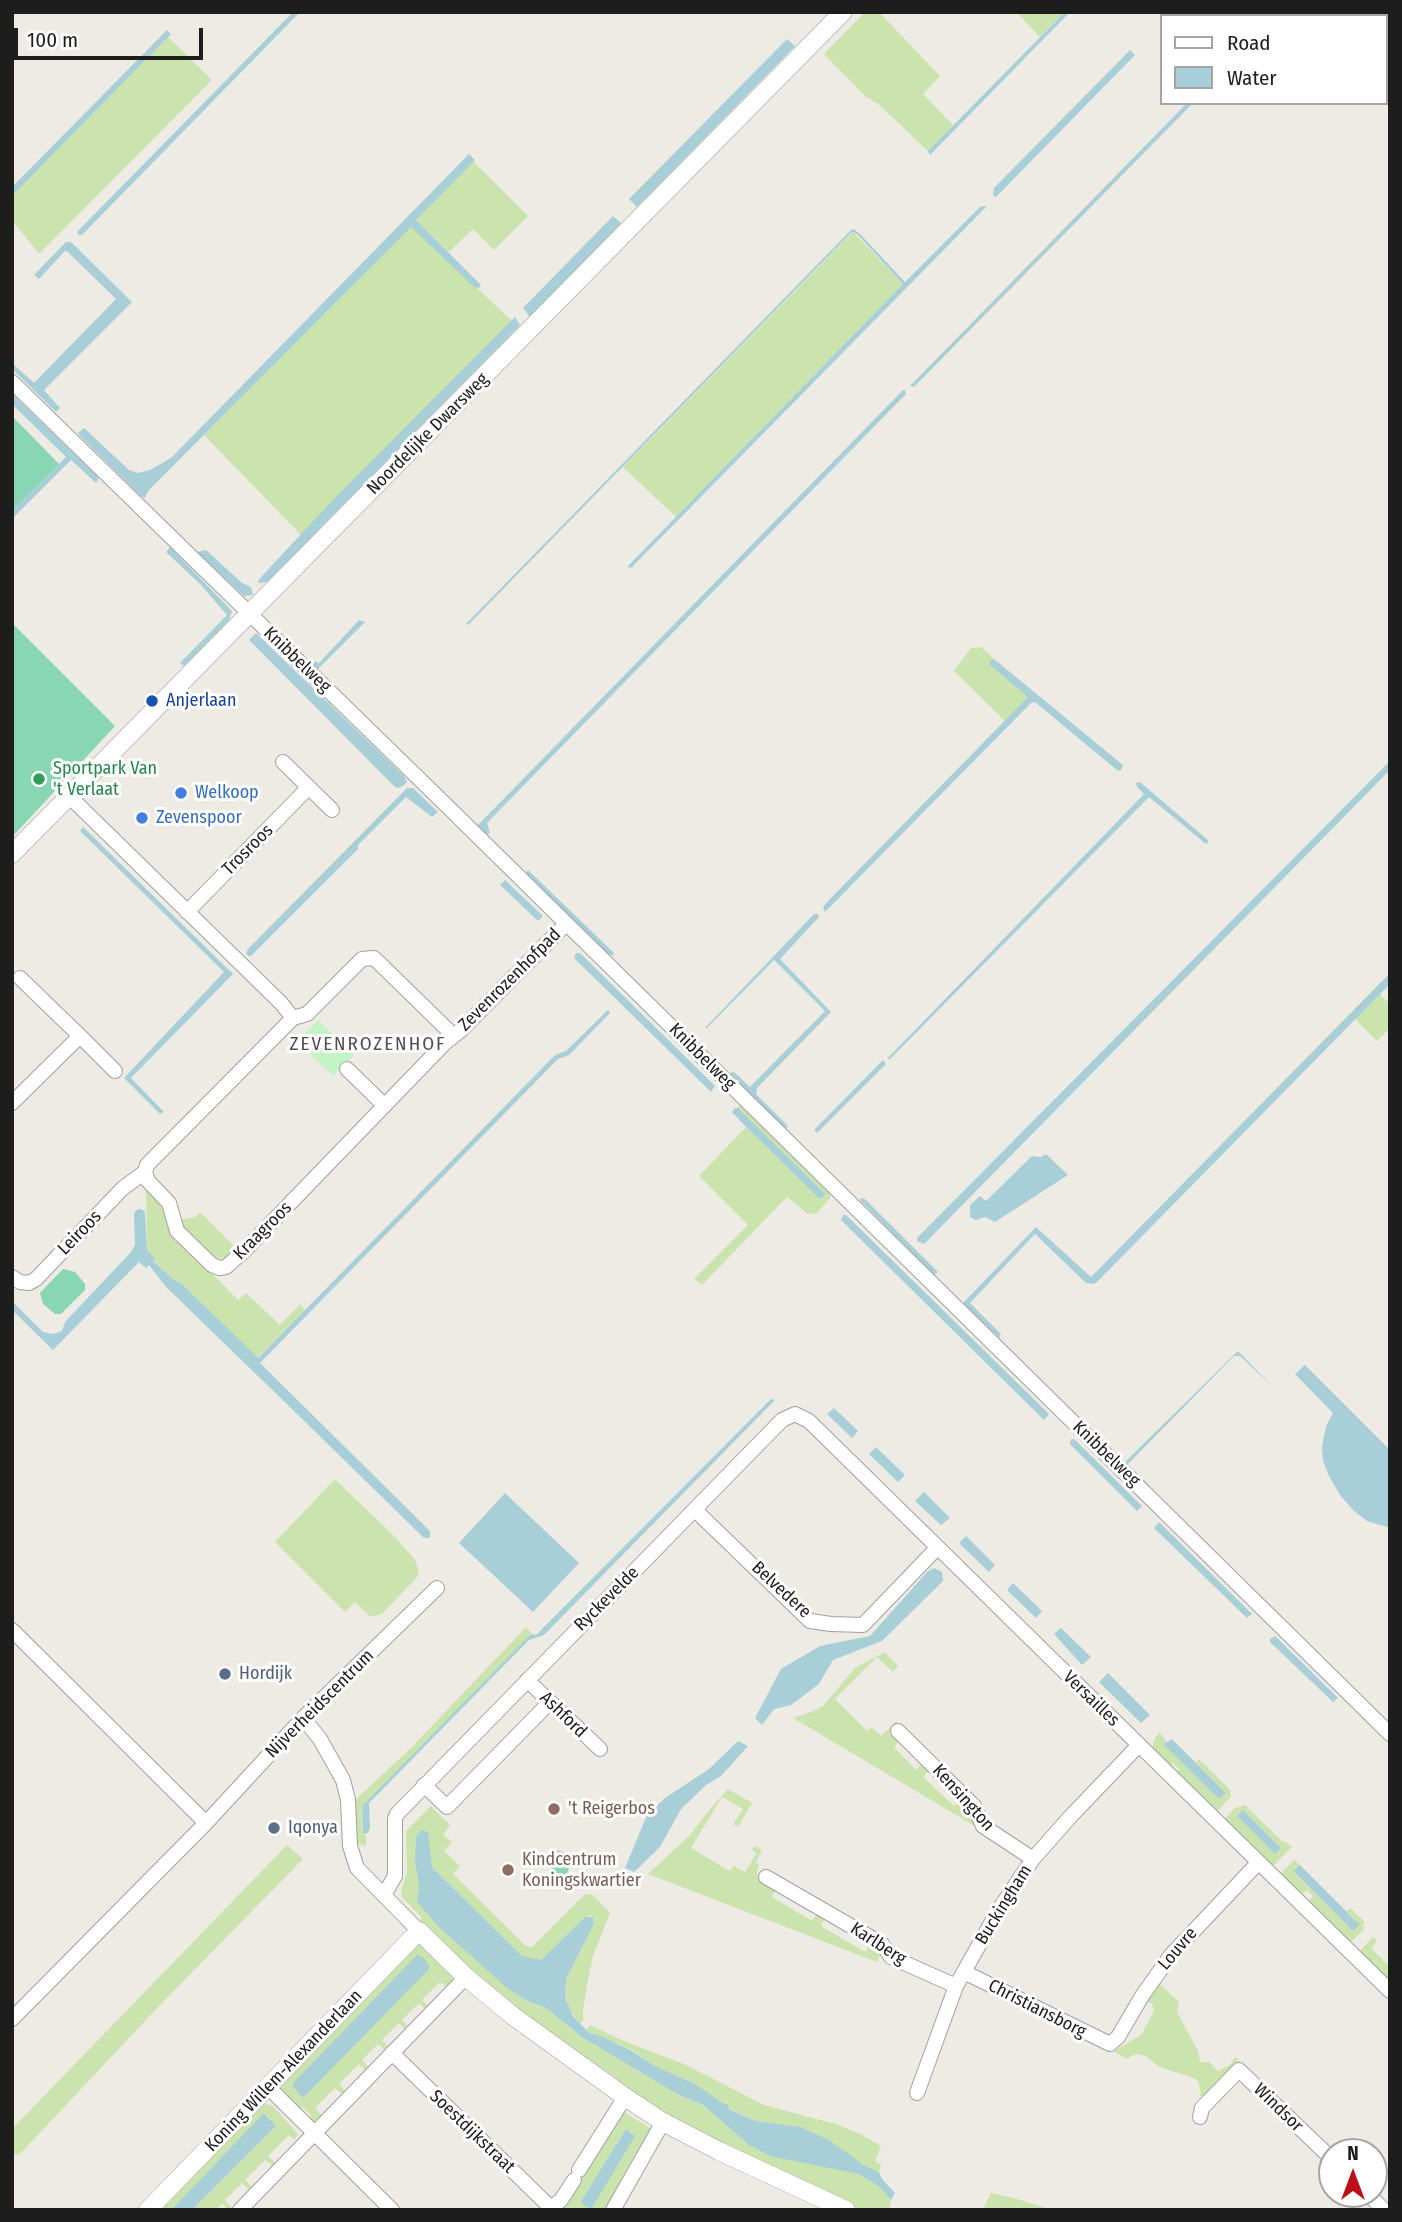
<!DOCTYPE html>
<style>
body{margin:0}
#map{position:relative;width:1402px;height:2222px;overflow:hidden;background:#eeeae4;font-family:"Fira Sans Condensed",sans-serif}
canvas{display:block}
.frame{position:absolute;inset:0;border:14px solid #1d1d1d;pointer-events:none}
.legend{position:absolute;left:1160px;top:14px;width:228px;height:91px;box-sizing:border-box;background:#fff;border:2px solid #a5a5a5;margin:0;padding:9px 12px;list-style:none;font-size:21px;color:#1d1d1d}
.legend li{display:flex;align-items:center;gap:14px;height:35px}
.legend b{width:35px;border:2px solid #a5a5a5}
.north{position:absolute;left:1318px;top:2138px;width:70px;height:70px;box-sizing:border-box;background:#fff;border:2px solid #a5a5a5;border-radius:50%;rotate:0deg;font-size:19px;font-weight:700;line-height:28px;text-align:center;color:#1d1d1d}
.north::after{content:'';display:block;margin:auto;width:24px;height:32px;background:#ba1119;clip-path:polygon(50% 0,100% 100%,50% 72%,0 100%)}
.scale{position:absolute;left:14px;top:28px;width:189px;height:32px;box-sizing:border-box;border:4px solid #1d1d1d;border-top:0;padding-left:9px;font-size:21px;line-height:24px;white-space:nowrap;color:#1d1d1d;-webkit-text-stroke:5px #fff;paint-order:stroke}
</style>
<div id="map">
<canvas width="1402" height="2222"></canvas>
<div class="frame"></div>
<ul class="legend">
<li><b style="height:9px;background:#fff"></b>Road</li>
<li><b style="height:19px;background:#a8cfd8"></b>Water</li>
</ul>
<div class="north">N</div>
<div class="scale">100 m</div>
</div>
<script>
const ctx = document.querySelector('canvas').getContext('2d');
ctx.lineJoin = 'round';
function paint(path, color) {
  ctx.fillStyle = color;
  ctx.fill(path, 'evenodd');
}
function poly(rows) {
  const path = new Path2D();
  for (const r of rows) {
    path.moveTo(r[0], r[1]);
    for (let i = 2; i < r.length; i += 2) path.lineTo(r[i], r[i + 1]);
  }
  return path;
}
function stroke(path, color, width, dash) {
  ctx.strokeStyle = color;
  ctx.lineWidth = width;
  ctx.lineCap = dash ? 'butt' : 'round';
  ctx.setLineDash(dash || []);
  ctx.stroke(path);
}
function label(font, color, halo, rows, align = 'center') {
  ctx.font = font + ' "Fira Sans Condensed",sans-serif';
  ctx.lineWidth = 6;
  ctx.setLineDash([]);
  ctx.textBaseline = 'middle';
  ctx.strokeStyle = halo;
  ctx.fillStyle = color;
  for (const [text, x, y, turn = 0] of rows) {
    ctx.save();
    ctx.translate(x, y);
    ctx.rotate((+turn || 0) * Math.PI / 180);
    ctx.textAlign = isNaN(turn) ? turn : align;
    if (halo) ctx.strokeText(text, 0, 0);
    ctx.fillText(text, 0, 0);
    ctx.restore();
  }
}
paint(poly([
 [865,12,879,12,940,76,923,94,953,125,928,151,877,103,865,96,824,54],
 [1016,12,1065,12,1040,37],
 [168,37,212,80,39,254,12,220,12,196],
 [473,161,528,216,494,250,473,229,449,252,416,220],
 [411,226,512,321,301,535,204,435],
 [853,232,903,284,676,517,623,467],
 [981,647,994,659,990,661,990,665,1029,697,1005,721,954,671,971,648],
 [1380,994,1390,1004,1390,1028,1377,1041,1355,1019],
 [740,1105,747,1108,830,1192,830,1198,817,1213,808,1214,787,1197,702,1285,694,1279,748,1225,699,1176,746,1127,820,1199,825,1195,738,1108],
 [146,1186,166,1206,176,1237,238,1300,246,1293,280,1325,300,1304,305,1310,257,1358,181,1283,173,1279,153,1261,155,1258,147,1250],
 [200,1212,236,1248,226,1258,214,1259,183,1229,181,1220,195,1217],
 [335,1479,396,1538,415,1560,418,1569,418,1576,382,1614,371,1617,355,1602,345,1612,275,1542],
 [526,1627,532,1634,362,1806,362,1829,366,1834,366,1846,359,1844,355,1841,354,1801,412,1747],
 [885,1652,898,1666,893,1672,877,1657,835,1699,867,1731,872,1727,881,1736,896,1721,899,1724,900,1740,894,1747,916,1770,923,1763,930,1769,923,1777,954,1806,961,1801,973,1813,977,1825,973,1825,793,1718,814,1711,823,1706,856,1667],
 [1159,1732,1166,1741,1164,1744,1219,1799,1226,1793,1196,1762,1199,1759,1230,1790,1231,1797,1216,1812,1176,1772,1179,1769,1173,1763,1170,1767,1153,1749,1153,1742],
 [728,1789,752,1803,738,1827,733,1824,743,1809,722,1797,691,1848,730,1871,734,1866,745,1872,757,1853,752,1850,754,1846,762,1850,756,1862,759,1865,757,1873,760,1880,776,1889,772,1897,812,1921,817,1914,825,1918,821,1926,865,1952,870,1945,881,1952,877,1962,648,1874,689,1836,711,1808],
 [1245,1805,1283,1842,1285,1841,1292,1847,1272,1867,1224,1820,1235,1808],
 [1243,1810,1281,1848,1275,1854,1237,1816],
 [431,1806,450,1825,443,1835,452,1842,444,1851,460,1866,453,1874,526,1946,531,1947,534,1945,585,1894,593,1895,610,1913,592,1959,583,2009,583,2020,580,2024,569,2008,565,1989,567,1977,594,1924,593,1917,589,1915,541,1960,532,1960,522,1956,432,1867,419,1884,417,1902,526,2000,546,2008,583,2038,679,2095,703,2105,749,2145,858,2174,880,2187,891,2200,889,2210,861,2210,817,2191,673,2118,616,2082,616,2078,498,1996,419,1922,422,1918,402,1897,401,1891,407,1872,406,1831],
 [287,1845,303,1859,160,2005,19,2155,12,2153,12,2129],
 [1294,1860,1300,1865,1293,1872,1353,1931,1360,1925,1347,1911,1350,1908,1365,1922,1362,1926,1365,1928,1350,1943,1308,1902,1313,1896,1307,1890,1301,1896,1280,1874],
 [1373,1937,1377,1941,1371,1948,1390,1967,1390,1983,1359,1952],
 [418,1940,454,1973,452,1983,447,1988,440,1982,422,2000,429,2007,426,2010,419,2003,402,2020,409,2027,406,2030,399,2023,382,2040,389,2048,386,2051,378,2044,362,2060,369,2068,366,2071,359,2064,339,2084,346,2092,343,2095,335,2088,315,2108,322,2116,314,2121,308,2120,311,2115,303,2107,299,2111,280,2092,280,2083],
 [1159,1983,1179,2002,1177,2012,1198,2051,1200,2062,1209,2062,1218,2071,1231,2064,1235,2057,1241,2063,1206,2099,1204,2096,1199,2096,1201,2093,1198,2081,1194,2078,1159,2067,1146,2056,1136,2054,1126,2059,1114,2051,1141,2035,1154,2011,1152,2004,1146,2001],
 [590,2025,624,2041,684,2064,764,2105,839,2125,860,2134,881,2146,875,2161,881,2165,879,2172,865,2166,809,2130,755,2121,729,2108,695,2084,655,2066,632,2050,601,2036,590,2033,586,2031],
 [264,2104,273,2106,298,2134,295,2140,289,2135,268,2156,276,2164,273,2166,265,2160,245,2180,252,2187,249,2190,242,2183,225,2200,232,2208,229,2210,222,2204,216,2210,192,2210,276,2126,265,2113,171,2210,159,2210],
 [621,2110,653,2130,605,2210,555,2210,570,2195],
 [626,2129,633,2134,581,2201],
 [991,2193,1014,2198,1052,2210,983,2210]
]), '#cbe4ae');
paint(poly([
 [318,1020,354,1055,333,1076,297,1041]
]), '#c4f4c5');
paint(poly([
 [12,416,60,465,12,513],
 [12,623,115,726,14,835,12,833],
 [63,1269,75,1272,85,1284,85,1290,61,1314,55,1314,43,1304,40,1293],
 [557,1850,573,1855,565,1880,550,1875]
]), '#88d6b4');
paint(poly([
 [293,12,300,12,82,235,79,235,77,232],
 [1065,12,1070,12,930,155,928,151],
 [167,30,171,34,12,196,12,187],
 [787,39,795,46,637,207,629,199],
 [1130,50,1135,55,996,197,993,195,994,188],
 [1187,103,1193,103,914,387,910,386],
 [469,154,475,160,416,220,481,285,479,288,474,287,411,227,148,491,145,498,141,496,80,436,78,433,84,428,129,470,138,473,150,470,171,458],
 [984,206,986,207,632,567,629,568,628,566,903,284,858,235,853,232,851,233,469,624,465,625,851,230,854,229,861,235,905,282,980,207],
 [613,216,621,223,530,317,523,308],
 [66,242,71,242,132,302,44,390,60,408,56,412,12,369,12,363,34,383,116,299,68,252,65,251,39,279,34,275],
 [515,317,520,325,267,582,259,583,258,581,262,576,332,501],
 [903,390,905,390,906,394,487,823,490,833,486,835,477,826],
 [12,394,99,478,96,483,71,460,12,519,12,510,66,457,12,404],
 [170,547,232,611,229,620,184,666,180,663,227,615,201,585,166,552],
 [206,550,242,583,251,587,253,595,244,596,197,552],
 [359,620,365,622,316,671,308,662,312,660,319,663],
 [256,633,404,776,407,782,404,785,399,788,395,787,249,640],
 [994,659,1123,765,1121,770,1118,771,1035,702,1031,703,825,912,823,907,830,899,1028,697,990,665,990,661],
 [1390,761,1390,770,927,1241,924,1244,917,1241,917,1238],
 [1140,782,1209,841,1206,844,1149,797,890,1059,887,1059,1144,794,1137,787,1136,783],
 [407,788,413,788,438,812,432,817,406,797,358,845,358,849,251,956,248,956,246,953,248,949],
 [83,827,233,974,131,1078,164,1112,160,1114,124,1078,224,972,80,831],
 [528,870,613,952,614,956,608,954,526,873],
 [505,880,543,916,538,921,500,885],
 [814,914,818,914,819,917,780,959,831,1012,757,1088,756,1094,788,1126,785,1129,730,1073,734,1072,750,1087,825,1011,774,960,707,1028,705,1028],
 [576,953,580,953,715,1086,711,1092,574,958],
 [1390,973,1390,984,1097,1282,1093,1284,1086,1283,1035,1234,970,1303,1001,1334,999,1338,963,1303,1036,1227,1091,1277],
 [608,1010,610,1013,569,1055,558,1059,260,1363,430,1531,430,1538,424,1538,293,1410,166,1287,149,1265,146,1268,139,1262,53,1350,12,1310,12,1301,43,1332,53,1334,62,1331,65,1322,131,1252,135,1245,134,1214,136,1210,141,1209,145,1212,147,1250,155,1258,153,1261,173,1279,181,1283,258,1358,555,1055,566,1051],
 [883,1060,886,1064,817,1133,814,1130],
 [735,1108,738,1108,807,1176,825,1194,824,1196,820,1199,746,1127,732,1112],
 [1046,1154,1068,1175,995,1222,985,1217,976,1220,970,1217,970,1205,980,1196,986,1201,1032,1156,1041,1157],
 [861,1198,865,1199,938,1272,934,1275,860,1200],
 [843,1215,846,1215,1049,1414,1044,1420,841,1220],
 [1238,1351,1273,1387,1240,1356,1234,1356,1128,1464,1150,1486,1147,1487,1124,1465,1126,1461],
 [1305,1365,1390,1450,1390,1528,1367,1521,1353,1510,1340,1495,1329,1476,1323,1461,1322,1447,1326,1426,1333,1413,1295,1374],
 [771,1399,775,1400,544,1635,529,1640,372,1800,369,1803,370,1828,368,1833,363,1833,362,1806,531,1634,536,1635,539,1632],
 [834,1408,858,1431,852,1438,827,1414],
 [1071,1439,1074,1439,1142,1506,1137,1511,1070,1444],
 [876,1447,905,1475,898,1482,869,1454],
 [924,1492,950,1518,941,1525,915,1501],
 [505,1493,579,1563,533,1612,459,1543],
 [1159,1522,1252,1614,1247,1618,1154,1528],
 [966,1536,995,1565,989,1572,959,1543],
 [934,1568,942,1572,943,1581,882,1641,833,1660,819,1684,791,1705,774,1709,762,1725,755,1718,781,1669,820,1646,870,1636,927,1572],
 [1013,1583,1042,1611,1036,1618,1007,1590],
 [1061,1628,1091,1657,1082,1665,1054,1634],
 [1275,1636,1338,1698,1333,1702,1270,1642,1270,1639],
 [1108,1673,1150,1715,1141,1723,1099,1682],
 [1172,1739,1226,1793,1219,1799,1163,1744],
 [738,1741,748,1746,721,1776,706,1785,681,1809,660,1847,634,1872,625,1868,647,1815,665,1798,709,1769],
 [1243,1810,1281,1848,1275,1854,1237,1816],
 [422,1830,428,1832,432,1867,522,1956,541,1960,585,1917,593,1917,594,1924,567,1977,565,1989,566,1999,573,2016,589,2033,601,2036,632,2051,655,2066,695,2084,724,2104,728,2104,729,2109,755,2121,801,2127,829,2140,865,2166,879,2172,882,2179,895,2193,891,2200,880,2187,858,2174,770,2156,749,2145,703,2105,679,2095,583,2038,546,2008,526,2000,508,1989,439,1927,417,1902,419,1884,415,1863,416,1837],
 [1300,1865,1360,1925,1353,1931,1293,1871],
 [417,1955,423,1957,430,1968,303,2098,293,2087,293,2083],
 [264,2113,276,2126,192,2210,171,2210],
 [626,2129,635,2136,592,2208,584,2206,581,2201]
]), '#a8cfd8');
const minor = poly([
 [12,382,447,806,1390,1734],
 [283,762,332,810],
 [70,797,281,1003,293,1018,307,1014,362,959,374,958,453,1035],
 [187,912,308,788],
 [293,1018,147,1165,145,1172,148,1181,169,1203,177,1231,212,1265,219,1268,226,1267,244,1251,445,1043,461,1030,566,924],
 [80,1036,115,1071],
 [347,1069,384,1105],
 [12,1103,80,1036,20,978],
 [12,1277,20,1282,29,1283,36,1279,123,1188,145,1172],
 [695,1510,810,1621,831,1624,863,1625,937,1548],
 [12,1630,206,1823],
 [527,1680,600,1749],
 [303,1718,320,1739,343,1780,348,1800,350,1846,357,1868,419,1931],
 [898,1731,974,1806,983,1826,1033,1859],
 [424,1785,447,1807,550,1702],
 [766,1877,882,1944,891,1957,956,1986],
 [384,1895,395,1876,395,1819,397,1814,782,1420,795,1414,809,1421,1390,1991],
 [964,1972,1110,2044,1118,2037,1142,1996,1171,1955,1258,1863],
 [12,2019,206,1823,303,1718,437,1588],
 [392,2053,551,2208],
 [268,2087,392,2210],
 [917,2093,956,1986,998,1911,1033,1859,1070,1817,1139,1745],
 [1200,2117,1202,2108,1239,2070,1332,2159],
 [579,2170,625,2097],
 [1368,2194,1384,2210],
 [551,2208,561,2200,574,2180],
 [240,2210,466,1977],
 [613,2210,663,2122]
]);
const tertiary = poly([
 [12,854,843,12],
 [148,2210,419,1931,466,1977,513,2016,625,2097,663,2122,719,2151,846,2210]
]);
stroke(minor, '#a1a1a1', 16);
stroke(tertiary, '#a1a1a1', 19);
stroke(minor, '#fff', 14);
stroke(tertiary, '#fff', 18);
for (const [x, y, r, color] of [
 [152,701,7,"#1a4fb4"],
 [39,779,7,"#2e9e5b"],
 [181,793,7,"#3f7fe0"],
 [142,818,7,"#3f7fe0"],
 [225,1674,7,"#5c6f8a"],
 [554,1809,7,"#8d6e63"],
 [274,1828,7,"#5c6f8a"],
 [508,1870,7,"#8d6e63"]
]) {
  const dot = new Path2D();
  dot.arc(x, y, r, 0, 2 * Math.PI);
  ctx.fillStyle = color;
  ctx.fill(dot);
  stroke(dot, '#fff', 2.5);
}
label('18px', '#1d1d1d', '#fff', [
 ["Noordelijke Dwarsweg",428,434,-45],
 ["Knibbelweg",297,660,44],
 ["Trosroos",248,850,-45],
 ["Zevenrozenhofpad",510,980,-45],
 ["Knibbelweg",702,1057,45],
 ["Kraagroos",263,1231,-45],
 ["Leiroos",80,1233,-46],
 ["Knibbelweg",1106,1454,44],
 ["Belvedere",781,1590,43],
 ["Ryckevelde",607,1599,-45],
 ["Versailles",1091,1699,44],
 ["Nijverheidscentrum",320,1704,-45],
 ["Ashford",563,1715,44],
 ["Kensington",963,1798,48],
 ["Buckingham",1004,1905,-58],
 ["Karlberg",878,1944,33],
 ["Louvre",1178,1949,-50],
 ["Christiansborg",1037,2009,27],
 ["Koning Willem-Alexanderlaan",284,2071,-46],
 ["Windsor",1278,2108,44],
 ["Soestdijkstraat",472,2132,44]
]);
label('18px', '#164399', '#fff', [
 ["Anjerlaan",166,701]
], 'left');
label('18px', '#27864d', '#fff', [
 ["Sportpark Van",53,769],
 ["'t Verlaat",53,790]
], 'left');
label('18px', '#366cbe', '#fff', [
 ["Welkoop",195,793],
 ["Zevenspoor",156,818]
], 'left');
label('18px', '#4e5e75', '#fff', [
 ["Hordijk",239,1674],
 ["Iqonya",288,1828]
], 'left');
label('18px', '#785e54', '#fff', [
 ["'t Reigerbos",568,1809],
 ["Kindcentrum",522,1860],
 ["Koningskwartier",522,1881]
], 'left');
ctx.letterSpacing = '2px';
label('19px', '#505050', '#fff', [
 ["ZEVENROZENHOF",368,1045]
]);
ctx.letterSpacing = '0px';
</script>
